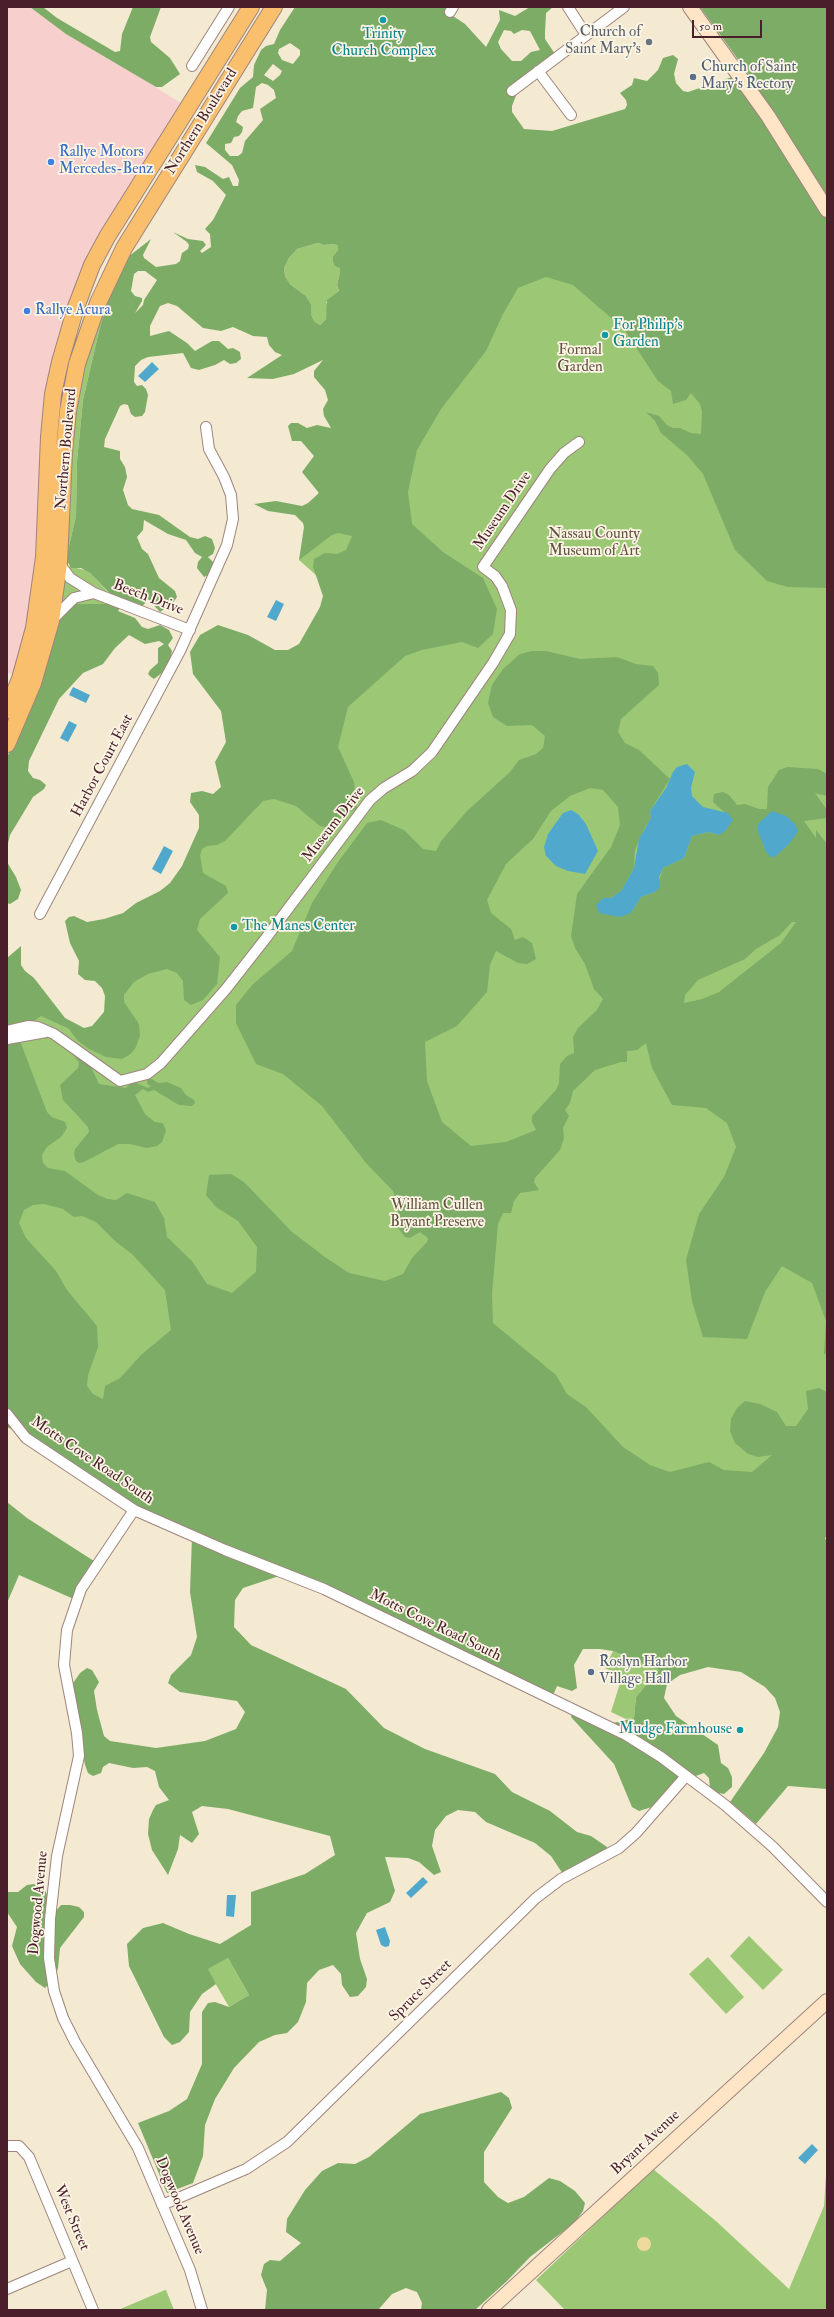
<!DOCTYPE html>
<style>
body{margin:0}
#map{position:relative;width:834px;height:2317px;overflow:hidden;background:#f4ead1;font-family:"IM FELL Double Pica",serif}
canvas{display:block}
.frame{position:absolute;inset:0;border:8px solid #4a1f2b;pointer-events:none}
.scale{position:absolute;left:692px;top:20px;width:70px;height:18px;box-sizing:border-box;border:2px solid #4a1f2b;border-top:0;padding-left:5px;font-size:12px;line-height:14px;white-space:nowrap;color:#4a1f2b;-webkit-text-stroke:3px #fcf5e5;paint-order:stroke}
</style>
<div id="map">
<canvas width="834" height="2317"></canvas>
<div class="frame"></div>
<div class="scale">50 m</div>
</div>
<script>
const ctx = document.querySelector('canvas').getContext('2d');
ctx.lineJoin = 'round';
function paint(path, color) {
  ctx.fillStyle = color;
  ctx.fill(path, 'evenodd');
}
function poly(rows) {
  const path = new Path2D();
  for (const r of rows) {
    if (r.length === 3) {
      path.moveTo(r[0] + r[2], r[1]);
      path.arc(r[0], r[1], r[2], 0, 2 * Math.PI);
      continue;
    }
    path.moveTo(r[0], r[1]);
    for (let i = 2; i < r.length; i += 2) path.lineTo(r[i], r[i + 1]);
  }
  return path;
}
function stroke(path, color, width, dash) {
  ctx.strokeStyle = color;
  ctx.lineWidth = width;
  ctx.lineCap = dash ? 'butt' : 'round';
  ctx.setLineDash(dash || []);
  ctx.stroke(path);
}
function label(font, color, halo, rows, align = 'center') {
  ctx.font = font + ' "IM FELL Double Pica",serif';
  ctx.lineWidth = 3.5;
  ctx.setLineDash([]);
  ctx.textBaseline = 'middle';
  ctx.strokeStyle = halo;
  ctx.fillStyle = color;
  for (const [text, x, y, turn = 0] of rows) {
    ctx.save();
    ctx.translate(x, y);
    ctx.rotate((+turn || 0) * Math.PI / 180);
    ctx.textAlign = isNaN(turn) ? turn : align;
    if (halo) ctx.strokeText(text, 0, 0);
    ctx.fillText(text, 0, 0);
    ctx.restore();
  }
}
paint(poly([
 [7,7,35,7,64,29,187,107,107,237,60,362,46,521,20,679,7,672]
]), '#f7d0ce');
paint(poly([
 [479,145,827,217,827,1510,7,1422,7,1020,41,1015,89,1039,335,592,299,560,355,365],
 [318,243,324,245,334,244,338,246,338,250,333,256,333,262,340,268,340,272,337,285,339,292,326,302,328,306,326,319,320,325,314,321,311,314,311,304,306,296,290,284,285,276,284,268,289,258,297,249],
 [109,302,99,331,83,400,77,461,76,516,66,559,68,566,85,570,90,573,120,605,87,604,63,610,57,586,68,411,104,304],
 [613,1651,660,1670,636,1697,634,1718,626,1719,611,1712,621,1680,618,1675,605,1668],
 [749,1936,783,1970,763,1990,730,1956],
 [708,1957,744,1997,726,2014,689,1974],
 [228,1958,249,1995,229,2007,207,1969],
 [827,2158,827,2310,565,2310,536,2280,653,2169,717,2222,789,2289,824,2206],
 [166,2290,174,2310,118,2310,165,2290]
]), '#9cc875');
paint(poly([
 [30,7,43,7,57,18,115,52,120,51,122,34,133,7,161,7,150,37,151,42,170,58,180,74,162,87,156,87,66,34],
 [295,7,458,7,447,12,465,24,486,47,500,20,499,10,515,16,530,7,553,7,546,13,545,32,545,39,557,57,517,93,512,106,512,112,524,129,552,131,625,109,627,105,626,100,620,93,632,85,634,78,647,81,658,70,663,58,673,55,678,59,674,74,676,83,683,91,688,92,735,76,759,93,745,69,700,7,827,7,827,588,788,587,767,581,735,550,703,474,687,455,661,433,655,421,646,412,659,416,667,425,673,428,680,428,691,433,701,434,702,411,700,404,691,393,686,400,673,404,671,391,658,381,624,329,573,285,546,277,518,288,503,314,486,351,441,409,417,450,408,492,412,524,443,552,483,578,497,609,493,634,478,648,462,642,422,650,405,656,348,707,338,747,354,782,357,809,343,814,334,829,320,826,296,806,274,799,263,801,225,841,217,845,207,846,202,849,200,855,203,873,226,886,228,893,200,919,197,930,220,957,217,984,203,1000,191,1005,184,1000,183,981,177,973,167,969,148,974,134,982,124,995,124,1002,139,1024,140,1036,135,1049,129,1055,122,1059,106,1057,89,1049,78,1041,69,1029,41,1016,17,1033,47,1112,52,1117,65,1122,67,1128,61,1137,47,1147,42,1155,43,1163,48,1168,65,1171,98,1195,107,1199,116,1200,127,1193,155,1202,164,1218,167,1237,192,1261,207,1284,232,1293,256,1272,257,1247,238,1221,216,1207,206,1195,209,1175,231,1174,244,1182,292,1232,325,1257,349,1273,385,1281,403,1274,412,1258,427,1242,428,1238,420,1232,410,1238,405,1237,396,1225,399,1207,393,1191,366,1163,322,1106,283,1074,256,1064,236,1023,236,1005,252,985,292,951,312,903,338,862,367,823,381,820,404,830,423,849,436,851,441,841,467,811,510,772,519,760,536,754,543,748,545,736,532,725,507,726,493,717,488,703,492,685,503,669,520,654,532,651,546,651,580,659,617,657,636,664,653,666,658,673,659,685,621,719,618,732,625,743,639,750,670,779,650,811,651,818,644,829,635,850,634,868,629,877,621,891,611,898,603,898,631,913,641,897,655,892,663,868,684,858,692,836,708,832,719,835,733,820,713,802,714,794,723,792,729,795,737,805,745,804,759,809,767,809,768,787,779,770,787,767,818,769,824,772,827,775,827,796,815,793,827,810,827,818,804,821,816,838,816,830,827,844,827,1356,824,1353,826,1321,812,1283,782,1266,765,1292,747,1339,703,1337,692,1301,686,1260,699,1214,724,1177,736,1147,727,1123,706,1108,672,1105,652,1068,646,1043,637,1050,627,1051,627,1062,621,1062,595,1070,573,1091,570,1103,565,1110,569,1116,563,1128,564,1138,560,1150,535,1178,534,1182,539,1190,520,1193,514,1201,511,1213,503,1213,498,1224,492,1294,493,1323,556,1375,567,1394,586,1407,623,1447,650,1465,670,1472,709,1462,724,1470,752,1472,772,1455,758,1457,748,1454,735,1443,730,1431,731,1419,737,1408,745,1401,760,1404,777,1412,786,1426,796,1426,808,1409,806,1391,819,1388,827,1392,827,1536,825,1538,827,1542,827,1789,788,1786,756,1824,730,1802,764,1753,778,1727,780,1712,775,1698,765,1687,741,1672,708,1667,680,1675,667,1684,664,1698,676,1716,718,1745,721,1763,728,1768,732,1777,732,1787,724,1794,713,1792,710,1788,709,1778,704,1773,685,1780,655,1806,639,1811,632,1807,614,1764,571,1717,572,1714,605,1725,634,1718,636,1697,659,1670,613,1651,600,1649,583,1649,574,1665,577,1688,572,1691,557,1686,554,1693,549,1694,285,1574,243,1588,235,1600,234,1627,251,1645,346,1689,384,1728,425,1749,495,1774,512,1792,550,1811,577,1832,591,1836,607,1847,606,1857,565,1877,551,1856,535,1843,486,1822,475,1812,458,1810,446,1816,435,1830,432,1846,441,1872,434,1875,419,1862,408,1858,385,1857,395,1891,390,1902,367,1913,356,1933,360,1959,367,1979,366,1987,358,1996,350,1997,342,1985,341,1974,333,1965,319,1970,307,1983,306,2002,298,2022,287,2033,275,2035,259,2042,234,2068,215,2099,205,2125,203,2156,193,2183,167,2193,138,2123,169,2111,187,2099,202,2064,202,2012,208,2003,215,2002,229,2007,249,1995,228,1958,208,1969,216,1984,202,1994,190,2012,189,2032,180,2042,172,2045,164,2037,129,1966,127,1944,143,1928,163,1923,189,1934,220,1944,251,1925,251,1892,305,1874,335,1855,330,1836,228,1809,202,1806,192,1812,199,1834,192,1843,180,1835,178,1849,168,1875,152,1850,148,1834,149,1819,153,1810,156,1805,169,1800,159,1787,155,1771,147,1767,133,1768,109,1763,103,1767,101,1773,93,1776,88,1773,85,1765,71,1686,80,1673,87,1668,92,1670,99,1682,94,1691,97,1710,104,1736,110,1741,156,1748,205,1741,236,1729,245,1712,237,1701,180,1692,168,1683,171,1675,191,1655,197,1637,190,1592,192,1537,163,1525,29,1437,7,1427,7,958,21,946,21,965,25,971,34,978,65,1018,84,1028,92,1026,104,1012,105,996,102,988,95,981,85,980,78,974,79,961,70,943,65,921,69,917,74,916,87,922,104,919,123,913,136,903,160,891,170,883,182,866,199,828,199,815,190,802,191,793,202,791,213,794,221,787,215,762,226,742,221,711,193,674,190,652,200,635,218,625,248,635,275,650,288,650,299,644,320,607,323,596,313,567,314,559,325,553,337,554,346,550,352,536,338,533,332,535,299,560,304,527,303,523,295,515,268,511,254,504,276,501,302,506,308,503,319,493,302,472,314,456,301,441,292,441,288,426,291,423,298,423,307,428,317,425,331,428,324,416,323,409,328,400,325,390,314,377,314,371,323,360,294,374,273,379,247,378,282,355,275,352,269,345,267,337,253,336,233,327,221,331,203,328,177,306,168,303,160,306,150,326,150,336,169,331,187,343,195,351,212,341,219,341,228,349,233,348,240,352,241,359,236,363,230,364,224,360,215,365,199,370,191,368,183,353,148,357,141,360,135,366,134,382,137,386,142,385,146,389,148,395,145,412,142,416,135,417,131,414,128,405,124,404,120,406,105,439,104,447,120,451,120,459,125,467,127,477,123,490,128,505,132,509,159,515,190,537,198,539,205,536,212,539,215,548,213,554,208,557,213,562,213,567,208,575,204,577,197,568,198,562,202,557,195,553,186,540,168,534,144,520,143,530,137,537,142,549,148,554,159,578,175,591,177,597,172,604,160,612,148,599,142,607,120,608,118,611,135,618,142,627,148,629,160,625,169,630,173,638,168,645,172,651,170,660,162,673,154,679,151,677,148,674,150,670,158,663,158,648,164,644,159,641,145,644,129,635,115,648,103,664,83,673,59,699,29,761,28,771,33,778,40,780,46,785,44,789,33,797,10,835,7,848,7,757,15,741,51,621,68,607,75,604,120,604,90,573,81,568,71,568,66,559,76,516,77,461,83,400,99,331,111,291,124,260,151,239,143,255,144,258,156,267,176,264,180,261,182,253,188,249,189,245,187,242,173,232,188,239,203,241,206,245,200,251,202,253,211,247,210,234,205,229,213,220,226,195,213,181,197,172,195,165,205,167,223,179,229,177,233,186,238,186,239,180,232,165,206,143,240,88,253,77,254,65,261,50,266,46,274,44,280,30],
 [504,30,511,31,514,34,522,30,530,31,540,50,531,52,521,61,512,61,501,49,498,42],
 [290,43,300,50,300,55,293,64,282,60,278,53,279,49],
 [273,64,282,71,280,75,273,81,264,75],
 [262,83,268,85,274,90,276,98,260,109,263,120,245,141,242,153,238,156,230,156,225,150,225,144,231,143,234,137,239,136,242,132,243,127,236,122,238,116,242,111,253,108,256,87],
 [318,243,324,245,334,244,338,246,338,250,333,256,333,262,335,266,340,268,340,272,337,285,339,291,327,300,326,319,320,325,314,321,311,314,311,304,306,296,290,284,285,276,284,268,289,258,297,249],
 [138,271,145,271,157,280,144,300,143,305,135,313,142,301,142,298,135,296,131,291,134,274],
 [590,788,603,790,618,807,620,825,611,847,577,894,571,936,575,948,585,964,594,989,603,999,597,1010,578,1028,573,1037,574,1053,567,1056,560,1064,559,1083,556,1090,532,1116,532,1122,536,1130,506,1142,471,1146,442,1122,427,1081,425,1042,457,1026,487,992,490,965,496,951,518,963,527,964,536,959,532,943,523,937,515,940,511,929,491,913,487,900,506,864,533,839,551,811,570,796],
 [790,843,771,857,763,845],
 [792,922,796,922,781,943,719,992,702,999,684,1003,685,995,698,980,745,959,756,949,780,935],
 [44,1204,63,1209,74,1217,82,1216,96,1222,115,1241,132,1254,165,1290,171,1330,141,1355,120,1378,105,1386,103,1399,93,1394,87,1386,88,1375,98,1347,97,1326,67,1290,56,1271,26,1238,19,1223,24,1210,33,1205],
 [7,862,16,877,21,890,18,899,10,904,7,903],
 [73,1056,90,1065,99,1084,126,1088,130,1084,136,1083,148,1088,151,1086,147,1084,147,1080,152,1079,158,1083,167,1082,181,1088,186,1095,194,1100,195,1103,192,1106,179,1105,154,1090,148,1092,143,1089,135,1095,145,1114,155,1122,163,1123,166,1131,162,1142,157,1146,147,1148,130,1144,118,1144,84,1162,79,1163,76,1161,74,1154,75,1149,89,1132,88,1127,63,1100,60,1085,78,1068,79,1062],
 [7,1502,27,1518,97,1563,76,1600,19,1575,7,1603],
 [34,1884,44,1888,55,1912,61,1905,70,1905,79,1907,84,1912,84,1917,60,1948,58,1968,55,1977,45,1988,36,1982,20,1964,12,1946,17,1927,7,1912,7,1892,18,1892,27,1885],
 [501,2092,509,2098,512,2108,484,2152,484,2182,498,2197,508,2203,524,2197,549,2178,560,2181,575,2191,585,2203,583,2211,574,2223,530,2257,507,2281,475,2310,421,2310,422,2303,417,2292,406,2288,392,2294,378,2310,265,2310,267,2290,261,2275,264,2264,270,2260,280,2261,301,2243,286,2232,287,2219,305,2190,322,2171,338,2163,355,2164,369,2157,420,2114]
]), '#7dac66');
paint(poly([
 [644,2244,7]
]), '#eeda9e');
paint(poly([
 [152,362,159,369,145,382,138,376],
 [276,600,284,604,276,621,267,617],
 [73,687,90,695,86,703,69,695],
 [69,721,77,725,68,742,60,738],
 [687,764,695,772,691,788,692,796,703,807,728,813,733,820,725,831,719,835,708,832,692,836,684,858,663,868,659,877,660,887,655,892,641,897,631,913,620,917,599,913,596,905,603,898,611,898,621,891,629,877,634,868,639,839,651,818,650,811,666,788,673,772,677,767],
 [571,810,578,814,586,824,598,851,585,874,568,871,556,866,546,856,544,847,548,834,563,813],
 [772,811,786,816,795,824,798,831,790,843,775,857,771,857,766,852,757,828,759,823],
 [164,846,173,851,161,874,152,869],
 [423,1877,428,1882,411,1898,406,1893],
 [227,1895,236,1895,234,1917,226,1916],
 [385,1927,390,1941,389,1946,385,1947,381,1945,376,1930],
 [812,2144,818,2150,805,2164,798,2158]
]), '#50a9cd');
const minor = poly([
 [568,7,586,35],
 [450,12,453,7],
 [192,66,229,7],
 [538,71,571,115],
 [512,91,624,7],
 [59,563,70,578,94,593,190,630],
 [52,620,74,598,94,593],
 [40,914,180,651,227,545,233,519,231,495,224,477,209,449,206,427],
 [7,1031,29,1026,38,1027,54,1034,120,1081,147,1074,161,1063,226,989,266,938,370,800,384,788,412,771,432,752,493,663,510,634,511,610,502,586,495,576,483,567,550,469,564,453,579,442],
 [7,1039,46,1032],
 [7,1414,26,1438,134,1510,225,1550,324,1589,626,1735,661,1757,725,1805,773,1847,827,1902],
 [134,1510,81,1589,67,1630,64,1665,77,1733,79,1756,57,1856,50,1919,49,1958,54,1991,63,2018,75,2042,138,2148,190,2270,202,2310],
 [7,2146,19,2146,29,2157,93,2310],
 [162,2205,246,2169,287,2142,536,1898,561,1879,619,1848,636,1833,686,1776],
 [7,2289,72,2261]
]);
const secondary = poly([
 [690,7,768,116,827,210],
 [489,2310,827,2001]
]);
const primary = poly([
 [7,710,20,679,34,628,44,557,49,437,53,394,60,362,76,307,92,265,107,237,251,7],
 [7,744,33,683,51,621,59,563,64,453,68,411,77,364,98,303,124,248,274,7]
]);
stroke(minor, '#9f847e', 12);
stroke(secondary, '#9f847e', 16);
stroke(primary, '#9f847e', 18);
stroke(minor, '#fff', 10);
stroke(secondary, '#fde5c5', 14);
stroke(primary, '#f9bf6d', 16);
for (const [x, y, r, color] of [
 [383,20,4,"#0f9aa8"],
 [649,42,4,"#6b7280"],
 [693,77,4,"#5c6f8a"],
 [51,162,4,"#3f7fe0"],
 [27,311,4,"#3f7fe0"],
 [605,335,4,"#0f9aa8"],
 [234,927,4,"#0f9aa8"],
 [591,1672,4,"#5c6f8a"],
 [740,1730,4,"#0f9aa8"]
]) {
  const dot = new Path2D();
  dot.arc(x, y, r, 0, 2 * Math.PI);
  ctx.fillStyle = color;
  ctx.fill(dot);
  stroke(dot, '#fcf5e5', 1.5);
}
label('15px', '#5b616d', '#fcf5e5', [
 ["Church of",641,33],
 ["Saint Mary's",641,50]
], 'right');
label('15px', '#0d838f', '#fcf5e5', [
 ["Trinity",383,35,"center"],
 ["Church Complex",383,52,"center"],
 ["For Philip's",613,326],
 ["Garden",613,343],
 ["The Manes Center",242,927],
 ["Mudge Farmhouse",732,1730,"right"]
], 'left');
label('15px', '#4e5e75', '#fcf5e5', [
 ["Church of Saint",701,68],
 ["Mary's Rectory",701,85],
 ["Roslyn Harbor",599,1663],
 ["Village Hall",599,1680]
], 'left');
label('15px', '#4a1f2b', '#fcf5e5', [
 ["Northern Boulevard",202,122,-58],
 ["Northern Boulevard",67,449,-85],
 ["Museum Drive",503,511,-56],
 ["Beech Drive",148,598,21],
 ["Harbor Court East",103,766,-62],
 ["Museum Drive",334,825,-52],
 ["Motts Cove Road South",92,1461,34],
 ["Motts Cove Road South",435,1626,26],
 ["Dogwood Avenue",39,1903,-85],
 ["Spruce Street",421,1991,-45],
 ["Bryant Avenue",646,2143,-43],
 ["Dogwood Avenue",179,2206,67],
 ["West Street",71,2218,67]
]);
label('15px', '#366cbe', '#fcf5e5', [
 ["Rallye Motors",59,153],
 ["Mercedes-Benz",59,170],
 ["Rallye Acura",35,311]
], 'left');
label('15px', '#635241', '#fcf5e5', [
 ["Formal",580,351],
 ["Garden",580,368],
 ["Nassau County",594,535],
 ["Museum of Art",594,552],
 ["William Cullen",437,1206],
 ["Bryant Preserve",437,1223]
]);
</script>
